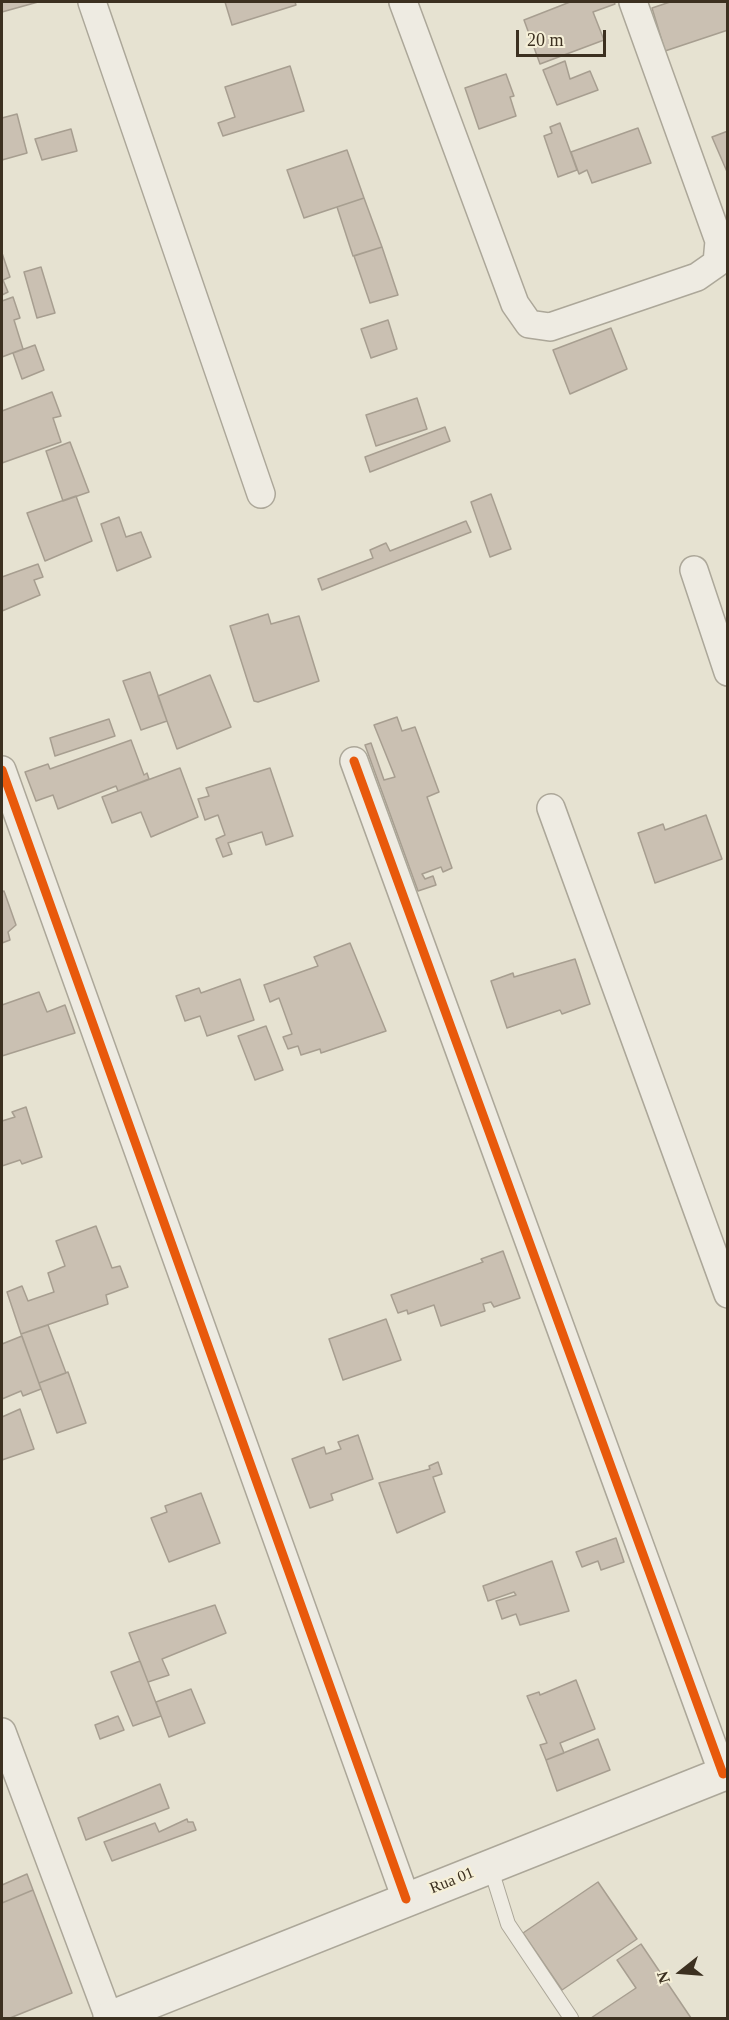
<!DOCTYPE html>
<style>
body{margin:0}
#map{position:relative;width:729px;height:2020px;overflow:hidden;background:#e6e2d1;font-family:"Times New Roman",serif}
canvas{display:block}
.frame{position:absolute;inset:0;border:3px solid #3c3020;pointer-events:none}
.north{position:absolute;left:651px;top:1942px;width:60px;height:60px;-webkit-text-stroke:4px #f6f0d8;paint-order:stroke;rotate:253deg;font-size:16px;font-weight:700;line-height:24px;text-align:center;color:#3c3020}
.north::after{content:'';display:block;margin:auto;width:21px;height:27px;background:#3c3020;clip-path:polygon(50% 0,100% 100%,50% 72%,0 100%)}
.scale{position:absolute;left:516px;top:30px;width:90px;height:27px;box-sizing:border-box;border:3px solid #3c3020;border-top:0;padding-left:8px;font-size:18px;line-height:21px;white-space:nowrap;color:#3c3020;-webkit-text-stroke:4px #f6f0d8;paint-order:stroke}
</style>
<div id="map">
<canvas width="729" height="2020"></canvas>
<div class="frame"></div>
<div class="north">N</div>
<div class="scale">20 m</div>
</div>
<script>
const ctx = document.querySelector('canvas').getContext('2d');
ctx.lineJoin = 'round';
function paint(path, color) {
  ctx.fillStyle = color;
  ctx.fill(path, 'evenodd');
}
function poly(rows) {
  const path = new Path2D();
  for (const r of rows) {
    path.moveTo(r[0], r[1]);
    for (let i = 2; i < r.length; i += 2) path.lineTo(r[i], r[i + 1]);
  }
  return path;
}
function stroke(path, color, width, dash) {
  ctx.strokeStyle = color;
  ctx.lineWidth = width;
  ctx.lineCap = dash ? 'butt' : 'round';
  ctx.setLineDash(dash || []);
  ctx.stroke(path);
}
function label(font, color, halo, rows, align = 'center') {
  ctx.font = font + ' "Times New Roman",serif';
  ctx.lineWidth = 4.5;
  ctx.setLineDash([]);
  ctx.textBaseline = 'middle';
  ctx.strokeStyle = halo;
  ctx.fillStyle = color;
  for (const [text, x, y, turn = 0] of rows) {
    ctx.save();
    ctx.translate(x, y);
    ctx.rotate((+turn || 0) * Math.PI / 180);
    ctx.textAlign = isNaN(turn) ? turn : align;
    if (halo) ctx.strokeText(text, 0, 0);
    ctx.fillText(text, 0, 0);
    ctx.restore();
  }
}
const building = poly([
 [2,2,38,2,2,12,2,2],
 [225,2,295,2,296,5,232,25,225,2],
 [570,2,614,2,615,4,593,12,604,40,540,64,524,20,570,2],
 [670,2,728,2,728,30,665,51,652,8,670,2],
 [565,61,570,79,590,71,598,90,557,105,543,70,565,61],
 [290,66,304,111,223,136,218,123,235,117,225,87,290,66],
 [506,74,514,96,510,97,516,116,479,129,465,88,506,74],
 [17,114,27,153,2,160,2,118,17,114],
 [560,123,577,170,558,177,544,136,552,133,550,127,560,123],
 [638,128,651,163,592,183,587,170,579,174,571,152,638,128],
 [71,129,77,151,42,160,35,139,71,129],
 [728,131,728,174,712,137,728,131],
 [347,150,364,198,304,218,287,170,347,150],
 [364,198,382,247,353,256,337,207,364,198],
 [382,247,398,295,370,303,354,256,382,247],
 [2,253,10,277,3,280,8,292,2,295,2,253],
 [41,267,55,313,37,318,24,272,41,267],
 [13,297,20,318,14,320,23,349,2,357,2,301,13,297],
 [388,320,397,349,371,358,361,329,388,320],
 [611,328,627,369,570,394,553,350,611,328],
 [35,345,44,370,22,379,13,353,35,345],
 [52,392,61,416,53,418,61,442,2,463,2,411,52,392],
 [417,398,427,429,376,446,366,415,417,398],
 [445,427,450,441,370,472,365,457,445,427],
 [70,442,89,492,63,501,46,451,70,442],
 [491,494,511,549,490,557,471,502,491,494],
 [76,496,92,541,45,561,27,513,76,496],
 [119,517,126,537,141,532,151,557,117,571,101,524,119,517],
 [466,521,471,532,322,590,318,579,373,558,370,550,386,543,390,551,466,521],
 [38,564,43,577,34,580,40,595,2,611,2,577,38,564],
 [268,614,271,624,299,616,319,681,258,702,254,701,230,626,268,614],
 [150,672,167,721,141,730,123,681,150,672],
 [210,675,231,727,177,749,158,696,210,675],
 [397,717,402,731,415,727,439,792,427,797,452,868,443,872,441,867,422,874,425,879,433,876,436,885,418,891,365,745,371,743,384,780,395,777,374,725,397,717],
 [109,719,115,736,55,756,50,738,109,719],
 [131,740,144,775,147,773,149,779,118,791,116,786,58,809,53,795,36,801,25,772,48,764,50,769,131,740],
 [180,768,198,817,151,837,141,812,112,823,102,797,180,768],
 [270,768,293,836,266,845,262,832,228,843,232,854,223,857,216,839,225,835,218,815,205,820,198,799,209,796,206,788,270,768],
 [706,815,722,859,655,883,638,833,663,824,665,830,706,815],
 [4,891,16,925,8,932,10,940,2,943,2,892,4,891],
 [350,943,386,1031,321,1053,320,1049,301,1055,298,1046,288,1049,283,1037,292,1034,279,998,270,1002,264,985,318,966,314,957,350,943],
 [575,959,590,1004,562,1014,560,1010,507,1028,491,981,513,973,514,977,575,959],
 [240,979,254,1020,207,1036,200,1016,185,1021,176,996,199,988,201,993,240,979],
 [39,992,47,1012,65,1005,75,1033,2,1056,2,1005,39,992],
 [266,1026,283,1070,255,1080,238,1036,266,1026],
 [26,1107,42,1157,22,1164,20,1160,2,1166,2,1121,15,1117,12,1112,26,1107],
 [96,1226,112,1268,120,1266,128,1287,106,1295,108,1304,21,1334,7,1292,22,1286,28,1301,54,1292,48,1273,65,1266,56,1241,96,1226],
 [503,1251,520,1298,494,1307,491,1302,483,1304,485,1311,441,1326,434,1305,408,1314,407,1310,398,1313,391,1295,483,1262,481,1259,503,1251],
 [386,1319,401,1360,343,1380,329,1339,386,1319],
 [48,1325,66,1373,39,1383,21,1334,48,1325],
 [22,1336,41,1389,23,1396,21,1391,2,1399,2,1344,22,1336],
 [68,1372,86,1423,57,1433,39,1383,68,1372],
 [20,1409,34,1449,2,1460,2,1417,20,1409],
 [358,1435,373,1479,331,1494,333,1500,310,1508,292,1459,324,1447,326,1454,341,1449,338,1442,358,1435],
 [438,1462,442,1474,433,1477,445,1512,397,1533,379,1483,430,1469,429,1466,438,1462],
 [201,1493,220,1543,169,1562,151,1518,167,1512,165,1506,201,1493],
 [616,1538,624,1562,601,1570,598,1561,582,1567,576,1552,616,1538],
 [552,1561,569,1611,520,1625,516,1614,502,1619,496,1601,516,1595,514,1592,488,1601,483,1586,552,1561],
 [215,1605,226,1633,162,1659,169,1675,148,1682,129,1633,215,1605],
 [140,1661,161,1716,133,1726,111,1672,140,1661],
 [576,1680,595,1729,560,1743,564,1753,546,1760,540,1745,547,1743,527,1696,539,1692,540,1695,576,1680],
 [191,1689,205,1723,169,1737,156,1702,191,1689],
 [118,1716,124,1730,100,1739,95,1725,118,1716],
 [598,1739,610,1770,557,1791,546,1760,598,1739],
 [160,1784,169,1808,86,1840,78,1818,160,1784],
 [187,1819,188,1822,193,1822,196,1830,112,1861,104,1842,155,1823,159,1832,187,1819],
 [27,1874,33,1890,2,1903,2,1885,27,1874],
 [598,1882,637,1939,562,1990,523,1933,598,1882],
 [33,1890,72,1993,10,2018,2,2018,2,1903,33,1890],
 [641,1944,691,2018,591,2018,636,1988,617,1960,641,1944]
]);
paint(building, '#cac0b2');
stroke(building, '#a79e90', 1.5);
const service = poly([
 [490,1866,508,1924,571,2018]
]);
const minor = poly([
 [92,2,261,494],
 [403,2,515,304,529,324,550,327,697,277,717,263,719,241,633,2],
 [694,570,728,672],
 [354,761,723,1774],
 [2,770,406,1899],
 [551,808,728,1294],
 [2,1732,109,2018]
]);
const tertiary = poly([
 [110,2018,728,1772]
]);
stroke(service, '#aca799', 16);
stroke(minor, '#aca799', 30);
stroke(tertiary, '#aca799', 36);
stroke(service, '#eeebe2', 14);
stroke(minor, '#eeebe2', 27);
stroke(tertiary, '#eeebe2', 33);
stroke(poly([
 [354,761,723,1774],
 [2,770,406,1899]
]), '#e8590c', 9);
label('16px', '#3c3020', '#f6f0d8', [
 ["Rua 01",452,1881,-22]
]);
</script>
